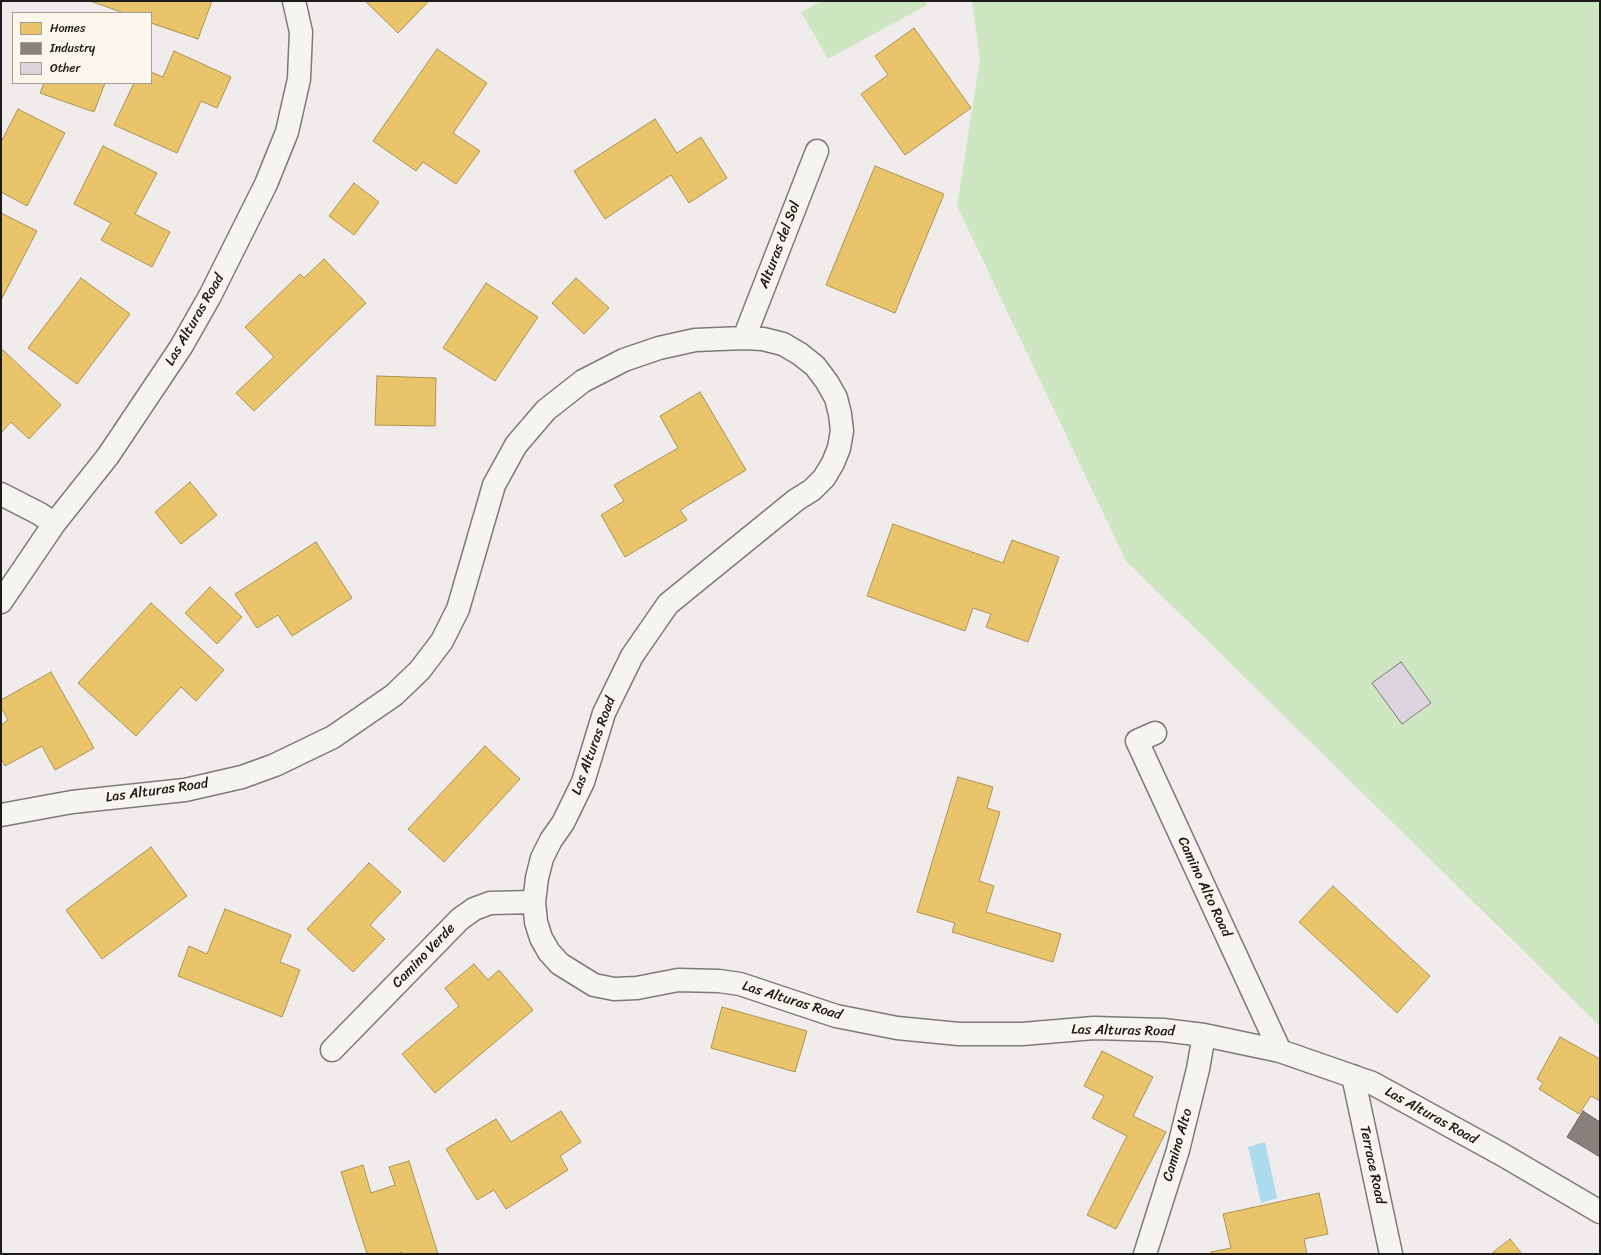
<!DOCTYPE html>
<style>
body{margin:0}
#map{position:relative;width:1601px;height:1255px;overflow:hidden;background:#f1ecec;font-family:Sriracha,sans-serif}
canvas{display:block}
.frame{position:absolute;inset:0;border:2px solid #1c1c1c;pointer-events:none}
.legend{position:absolute;left:12px;top:12px;width:140px;height:72px;box-sizing:border-box;background:#fbf7ec;border:1px solid #a29f99;margin:0;padding:5px 7px;list-style:none;font-size:12px;color:#1c1c1c}
.legend li{display:flex;align-items:center;gap:8px;height:20px}
.legend b{width:20px;border:1px solid #a29f99}
</style>
<div id="map">
<canvas width="1601" height="1255"></canvas>
<div class="frame"></div>
<ul class="legend">
<li><b style="height:11px;background:#e9c46a"></b>Homes</li>
<li><b style="height:11px;background:#8a817c"></b>Industry</li>
<li><b style="height:11px;background:#dbd4dc"></b>Other</li>
</ul>
</div>
<script>
const ctx = document.querySelector('canvas').getContext('2d');
ctx.lineJoin = 'round';
function paint(path, color) {
  ctx.fillStyle = color;
  ctx.fill(path, 'evenodd');
}
function poly(rows) {
  const path = new Path2D();
  for (const r of rows) {
    path.moveTo(r[0], r[1]);
    for (let i = 2; i < r.length; i += 2) path.lineTo(r[i], r[i + 1]);
  }
  return path;
}
function stroke(path, color, width, dash) {
  ctx.strokeStyle = color;
  ctx.lineWidth = width;
  ctx.lineCap = dash ? 'butt' : 'round';
  ctx.setLineDash(dash || []);
  ctx.stroke(path);
}
function label(font, color, halo, rows, align = 'center') {
  ctx.font = font + ' Sriracha,sans-serif';
  ctx.lineWidth = 4;
  ctx.setLineDash([]);
  ctx.textBaseline = 'middle';
  ctx.strokeStyle = halo;
  ctx.fillStyle = color;
  for (const [text, x, y, turn = 0] of rows) {
    ctx.save();
    ctx.translate(x, y);
    ctx.rotate((+turn || 0) * Math.PI / 180);
    ctx.textAlign = isNaN(turn) ? turn : align;
    if (halo) ctx.strokeText(text, 0, 0);
    ctx.fillText(text, 0, 0);
    ctx.restore();
  }
}
paint(poly([
 [822,1,925,1,927,5,828,59,801,12],
 [972,1,1600,1,1600,1026,1126,561,957,206,980,59]
]), '#cfe6c2');
paint(poly([
 [1265,1142,1277,1198,1261,1203,1248,1147]
]), '#acdaef');
const homes = poly([
 [90,1,212,1,198,39,151,23,151,13,124,13,90,1],
 [365,1,429,1,398,33,365,1],
 [914,28,971,108,905,155,861,94,888,75,875,56,914,28],
 [437,49,487,83,453,133,480,151,456,184,423,162,416,171,373,141,437,49],
 [174,51,231,77,217,108,201,101,177,153,114,125,134,83,151,83,151,72,163,77,174,51],
 [44,83,105,83,94,112,40,93,44,83],
 [18,109,65,133,27,206,1,192,1,142,18,109],
 [655,119,677,153,701,137,727,178,689,203,671,175,605,219,574,171,655,119],
 [103,146,157,173,135,214,170,232,152,267,101,240,111,223,74,204,103,146],
 [875,166,944,194,895,313,826,285,875,166],
 [354,183,379,202,354,235,329,216,354,183],
 [1,213,37,231,1,300,1,213],
 [324,259,366,303,254,411,236,393,274,357,245,327,300,274,304,278,324,259],
 [81,278,130,314,77,384,28,348,81,278],
 [576,278,609,308,584,334,552,303,576,278],
 [486,283,538,317,495,381,443,348,486,283],
 [3,350,61,405,29,439,11,422,1,433,1,352,3,350],
 [377,376,436,378,435,426,375,425,377,376],
 [700,392,746,470,680,510,687,520,625,557,601,515,624,501,614,485,678,448,660,416,700,392],
 [190,482,217,515,181,544,155,512,190,482],
 [893,524,1003,563,1012,540,1059,557,1028,642,986,627,991,614,973,608,965,631,867,596,893,524],
 [316,542,352,598,292,636,278,615,257,628,235,594,316,542],
 [210,587,242,617,217,644,185,613,210,587],
 [151,603,224,670,196,701,181,687,136,736,78,683,151,603],
 [51,672,94,748,55,770,42,746,5,766,1,758,1,725,8,720,1,707,1,700,51,672],
 [485,746,520,779,444,862,408,829,485,746],
 [958,777,993,787,987,808,1000,812,979,881,994,886,986,912,1061,934,1053,962,952,932,955,923,917,912,958,777],
 [151,847,187,896,102,959,66,910,151,847],
 [369,863,401,892,370,925,385,939,353,972,307,929,369,863],
 [1333,886,1430,976,1397,1013,1299,922,1333,886],
 [225,909,291,935,280,962,300,970,282,1017,178,976,189,946,207,954,225,909],
 [474,964,488,980,499,970,533,1010,435,1093,402,1054,459,1006,445,988,474,964],
 [722,1007,807,1031,795,1072,711,1048,722,1007],
 [1560,1037,1600,1059,1600,1101,1591,1096,1579,1114,1539,1089,1543,1083,1537,1079,1560,1037],
 [1102,1051,1153,1077,1133,1116,1166,1132,1116,1229,1087,1215,1127,1136,1092,1118,1104,1096,1084,1086,1102,1051],
 [561,1111,581,1142,560,1156,568,1170,506,1209,494,1190,477,1200,446,1149,496,1119,511,1142,561,1111],
 [409,1161,438,1254,402,1254,402,1252,397,1254,367,1254,341,1172,363,1165,371,1193,395,1185,389,1167,409,1161],
 [1319,1193,1328,1234,1304,1239,1307,1254,1212,1254,1211,1252,1231,1248,1223,1214,1319,1193],
 [1510,1239,1522,1254,1491,1254,1510,1239]
]);
paint(homes, '#e9c46a');
stroke(homes, '#ac9253', 1);
const industry = poly([
 [1583,1111,1600,1122,1600,1157,1567,1137,1583,1111]
]);
paint(industry, '#8a817c');
stroke(industry, '#69635f', 1);
const building = poly([
 [1401,662,1431,703,1402,724,1372,683,1401,662]
]);
paint(building, '#dbd4dc');
stroke(building, '#7c7a7a', 1);
const minor = poly([
 [744,338,817,151],
 [1,494,40,514,54,524],
 [1,602,54,524,108,456,181,347,210,296,266,184,287,132,299,79,301,32,294,1],
 [1155,733,1137,741,1280,1051],
 [1,815,72,802,185,790,242,777,275,765,333,737,394,695,420,670,442,641,458,609,494,485,516,445,546,410,583,381,624,360,659,348,695,340,744,338,763,339,783,344,800,354,815,366,827,382,836,398,840,414,842,431,839,448,833,463,824,478,812,490,796,500,668,604,632,656,604,713,583,782,563,823,551,840,542,858,537,878,534,902,536,922,541,938,549,952,560,964,594,985,614,989,637,988,678,980,719,981,740,984,836,1016,897,1028,959,1034,1022,1034,1094,1028,1163,1030,1204,1035,1280,1051,1372,1083,1503,1155,1600,1212],
 [332,1050,460,919,474,909,490,903,534,902],
 [1353,1076,1391,1254],
 [1145,1254,1178,1150,1198,1069,1204,1035]
]);
stroke(minor, '#7c7a7a', 25);
stroke(minor, '#f5f4f0', 22);
label('14px', '#1c1c1c', '#fbf7ec', [
 ["Alturas del Sol",780,245,-69],
 ["Las Alturas Road",195,320,-60],
 ["Las Alturas Road",594,746,-70],
 ["Las Alturas Road",157,791,-8],
 ["Camino Alto Road",1204,887,65],
 ["Camino Verde",424,956,-46],
 ["Las Alturas Road",792,1001,17],
 ["Las Alturas Road",1123,1031,1],
 ["Las Alturas Road",1431,1116,29],
 ["Camino Alto",1178,1145,-74],
 ["Terrace Road",1372,1165,78]
]);
</script>
